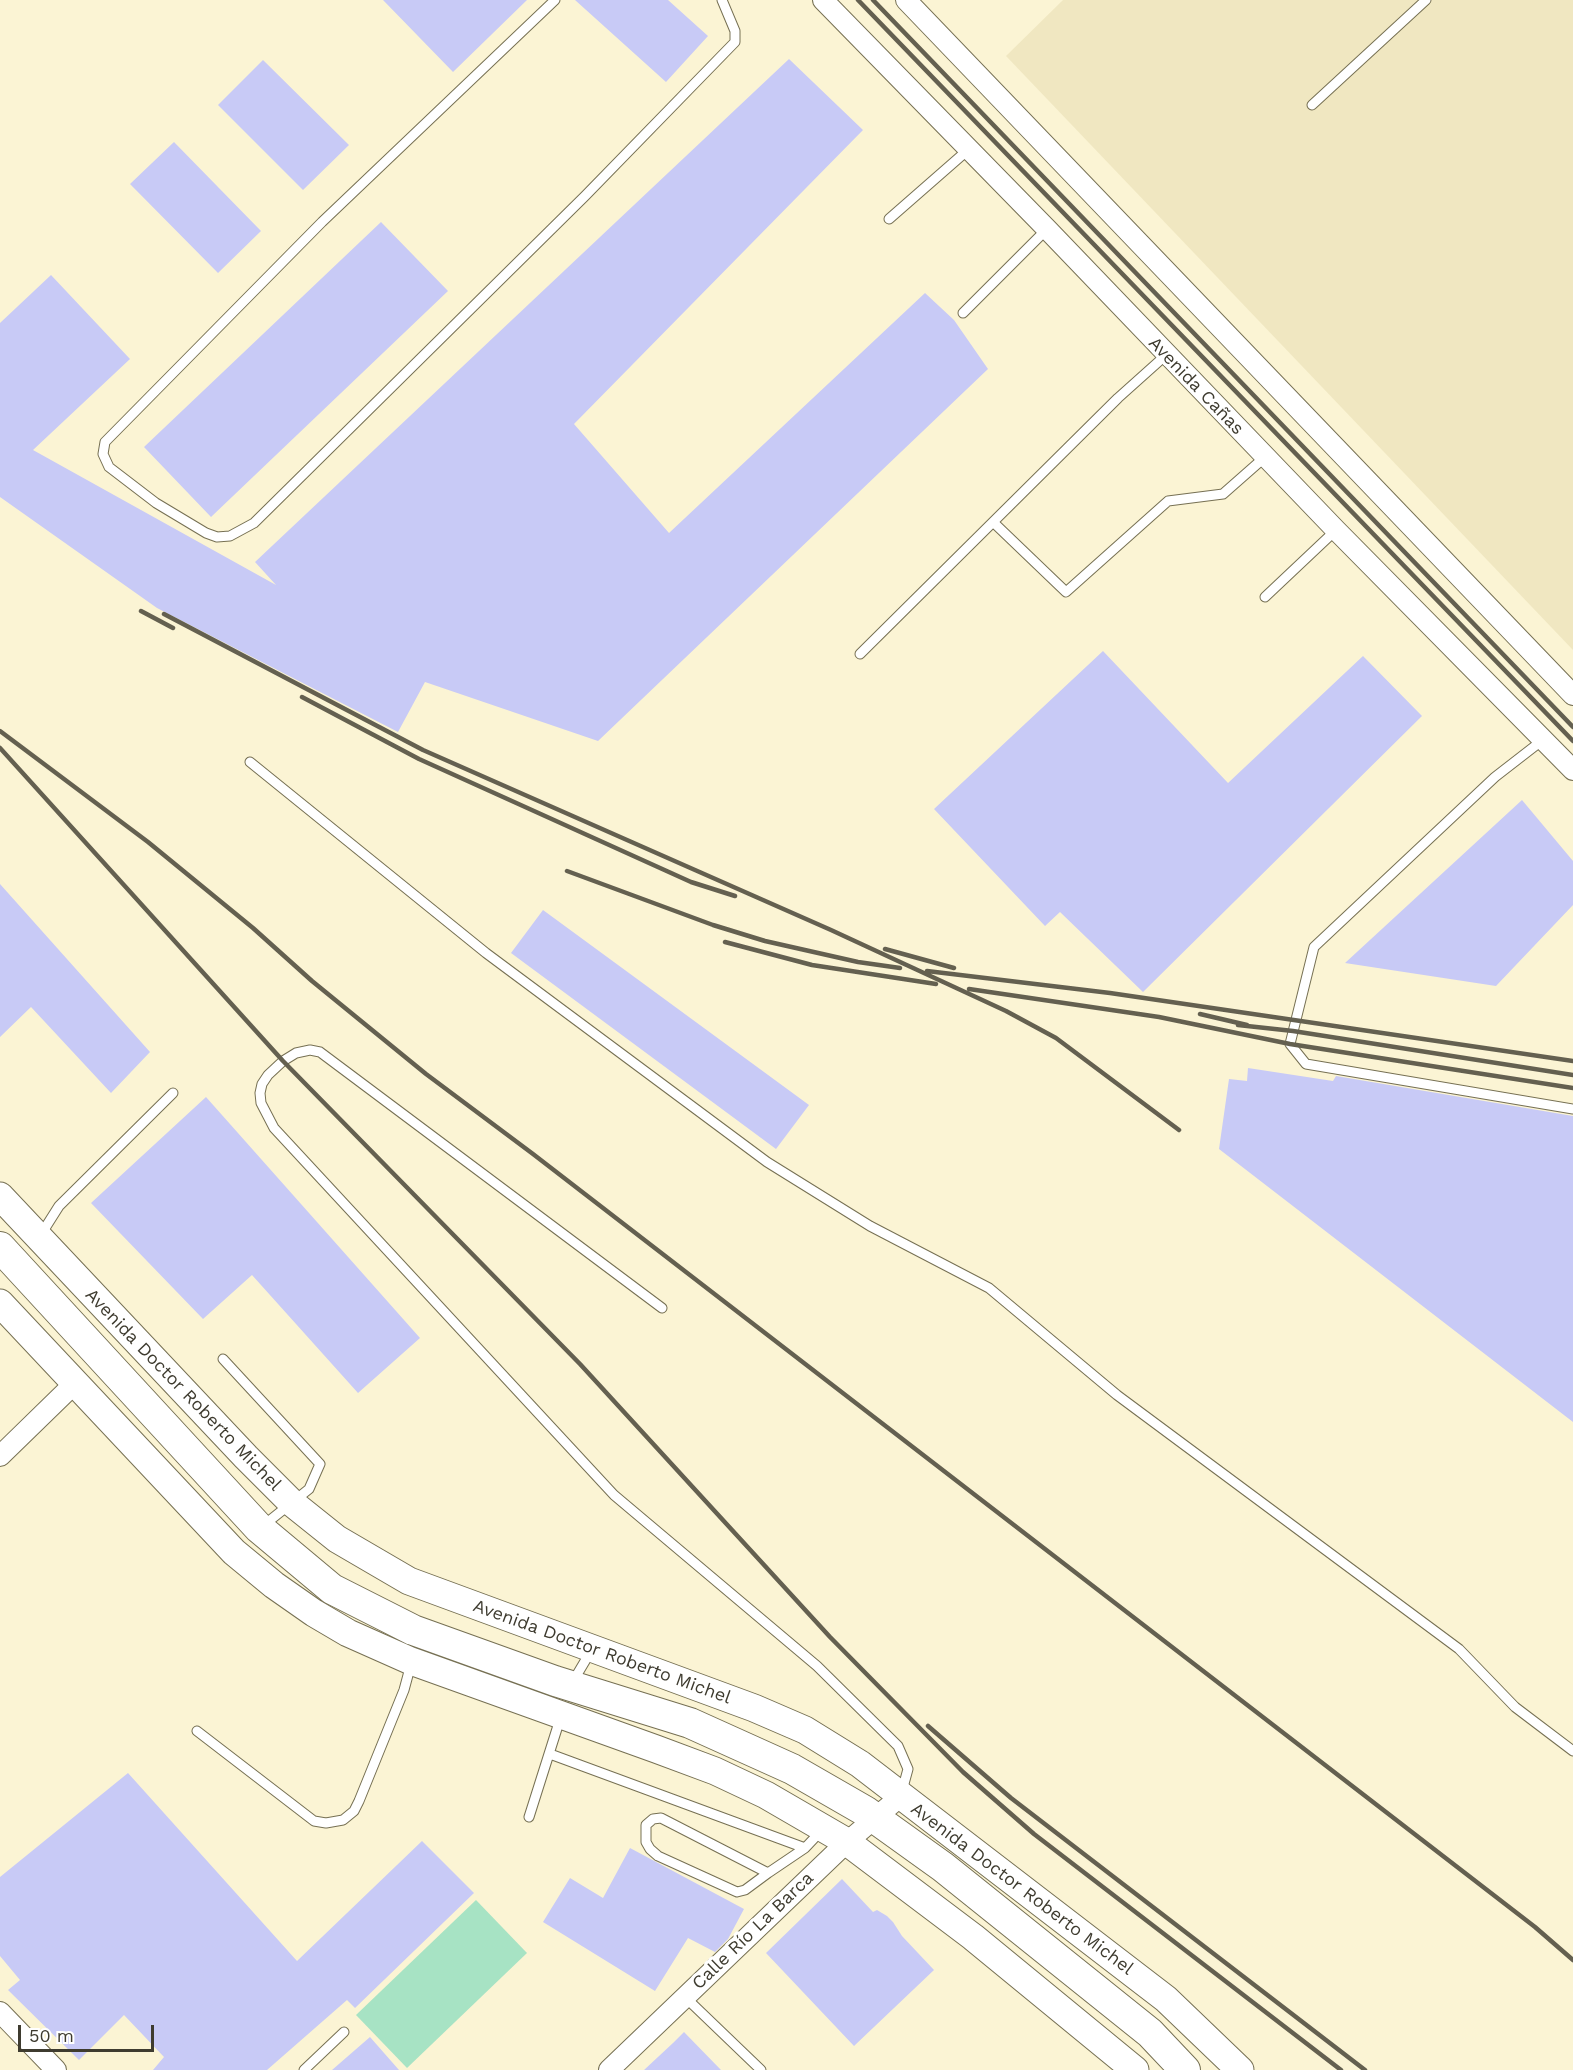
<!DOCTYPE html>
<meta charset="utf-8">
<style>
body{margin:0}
#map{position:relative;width:1573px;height:2070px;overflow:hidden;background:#fbf4d4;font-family:"Work Sans",sans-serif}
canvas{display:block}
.scale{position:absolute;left:18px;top:2025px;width:136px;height:27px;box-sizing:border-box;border:3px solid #3e3b2f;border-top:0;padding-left:8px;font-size:18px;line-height:21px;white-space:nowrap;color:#3e3b2f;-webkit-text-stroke:4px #fff;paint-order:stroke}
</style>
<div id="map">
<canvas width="1573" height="2070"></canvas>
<div class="scale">50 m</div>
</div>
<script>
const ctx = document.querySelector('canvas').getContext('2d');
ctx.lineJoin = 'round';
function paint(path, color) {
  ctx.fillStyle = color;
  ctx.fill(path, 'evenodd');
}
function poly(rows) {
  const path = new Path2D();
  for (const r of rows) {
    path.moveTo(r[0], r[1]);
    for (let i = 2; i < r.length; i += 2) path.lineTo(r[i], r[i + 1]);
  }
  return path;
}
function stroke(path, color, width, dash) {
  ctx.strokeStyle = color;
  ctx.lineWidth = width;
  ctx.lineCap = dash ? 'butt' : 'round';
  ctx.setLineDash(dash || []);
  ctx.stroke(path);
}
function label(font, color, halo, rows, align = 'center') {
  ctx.font = font + ' "Work Sans",sans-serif';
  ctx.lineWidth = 6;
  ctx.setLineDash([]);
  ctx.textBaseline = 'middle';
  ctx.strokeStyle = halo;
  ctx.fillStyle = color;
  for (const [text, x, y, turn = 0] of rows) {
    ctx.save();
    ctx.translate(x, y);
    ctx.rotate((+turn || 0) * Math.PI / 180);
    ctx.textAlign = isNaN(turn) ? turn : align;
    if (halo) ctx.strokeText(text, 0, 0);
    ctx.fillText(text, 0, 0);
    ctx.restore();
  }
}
paint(poly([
 [1063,0,1573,0,1573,650,1006,56]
]), '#f0e7c1');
paint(poly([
 [476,1900,527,1953,407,2068,356,2015]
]), '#a7e3c4');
paint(poly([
 [383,0,527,0,453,72],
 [575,0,668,0,708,36,666,82],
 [789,59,863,130,574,424,669,533,925,293,954,320,988,369,598,741,425,682,398,732,157,608,0,497,0,323,51,275,130,359,33,450,276,585,255,562],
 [263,60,349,145,303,190,218,105],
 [174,142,261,231,218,273,130,184],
 [381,222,448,291,211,517,144,447],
 [1103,651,1228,783,1363,656,1422,716,1143,992,1060,912,1045,926,934,809],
 [1522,800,1573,861,1573,905,1496,986,1345,963],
 [0,884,150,1052,111,1093,31,1007,0,1037],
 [543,910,809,1105,776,1149,511,953],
 [1248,1068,1333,1081,1336,1076,1573,1116,1573,1422,1219,1149,1229,1079,1247,1081],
 [206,1097,420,1338,358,1393,252,1275,203,1319,91,1203],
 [128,1773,297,1961,422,1841,474,1893,355,2008,347,2000,267,2070,153,2070,164,2057,124,2015,79,2060,8,1990,20,1980,0,1956,0,1877],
 [630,1848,744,1909,728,1939,715,1952,688,1938,655,1991,543,1922,570,1878,603,1898],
 [842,1879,873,1912,877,1910,887,1916,893,1922,902,1936,934,1970,854,2046,766,1953],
 [684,2032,721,2070,644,2070,673,2043],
 [370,2037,399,2070,332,2070]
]), '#c8caf6');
const lane = poly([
 [555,0,322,222,105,442,103,454,109,467,156,503,206,533,217,537,230,536,254,523,585,196,735,42,735,31,722,0],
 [1312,105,1426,0],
 [889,219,969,149],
 [963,313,1047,229],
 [993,522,1066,592,1168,501,1223,494,1265,457],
 [1265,597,1336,530],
 [860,654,1118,398,1166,355],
 [1544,739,1495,777,1314,947,1290,1044,1306,1064,1573,1109],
 [250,762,486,953,767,1162,870,1226,989,1288,1117,1395,1459,1649,1515,1707,1573,1751],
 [40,1236,59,1206,173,1093],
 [662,1308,320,1052,310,1050,296,1053,283,1061,268,1075,262,1084,260,1093,261,1103,274,1128,614,1495,817,1666,898,1746,908,1769,902,1791],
 [223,1359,320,1464,309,1489,264,1525],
 [572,1683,591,1651],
 [197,1731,314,1821,326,1823,343,1820,354,1811,359,1801,404,1690,411,1664],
 [550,1754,805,1848,822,1830],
 [529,1817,561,1716],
 [768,1873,661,1818,653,1819,646,1825,646,1842,650,1849,658,1856,737,1892,745,1890,768,1873,805,1848],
 [685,1997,761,2070],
 [304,2070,344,2032]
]);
const street = poly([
 [823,0,1047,229,1336,530,1573,770],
 [906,0,1573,695],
 [0,1456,75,1383],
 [0,2012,56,2070],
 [609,2070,847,1842,901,1796]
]);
const secondary = poly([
 [0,1196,246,1457,292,1503,337,1539,409,1581,754,1708,805,1730,860,1764,1166,1999,1240,2070],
 [0,1303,234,1552,274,1585,314,1613,348,1633,411,1661,656,1749,715,1771,766,1795,847,1842,973,1937,1135,2070]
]);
const primary = poly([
 [0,1247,259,1528,332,1589,413,1630,555,1681,690,1723,792,1769,865,1811,943,1867,1150,2033,1185,2070]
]);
stroke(lane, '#767053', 11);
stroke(street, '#767053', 22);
stroke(secondary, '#767053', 29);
stroke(primary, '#767053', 32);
stroke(lane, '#fff', 9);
stroke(street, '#fff', 20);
stroke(secondary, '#fff', 27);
stroke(primary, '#fff', 30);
stroke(poly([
 [858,0,1573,741],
 [873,0,1573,727],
 [141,611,173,628],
 [164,614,423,750,831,930,1006,1011,1056,1038,1179,1130],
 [302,697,419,759,691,882,735,896],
 [0,731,148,842,253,928,312,981,426,1074,533,1154,1535,1927,1573,1960],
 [0,748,283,1061,580,1364,830,1637,963,1772,1034,1834,1341,2070],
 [567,871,713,925,765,941,858,962,900,968],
 [725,942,812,965,936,984],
 [885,949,954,968],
 [927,971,1110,993,1573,1061],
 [969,989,1159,1017,1290,1044,1573,1088],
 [1200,1014,1247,1025],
 [1238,1025,1293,1031,1573,1075],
 [928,1726,1011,1798,1365,2070]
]), '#646050', 4.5);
label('18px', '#3e3b2f', '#fff', [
 ["Avenida Cañas",1196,386,46],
 ["Avenida Doctor Roberto Michel",183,1390,46],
 ["Avenida Doctor Roberto Michel",602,1652,20],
 ["Avenida Doctor Roberto Michel",1022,1889,37],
 ["Calle Río La Barca",753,1931,-44]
]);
</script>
